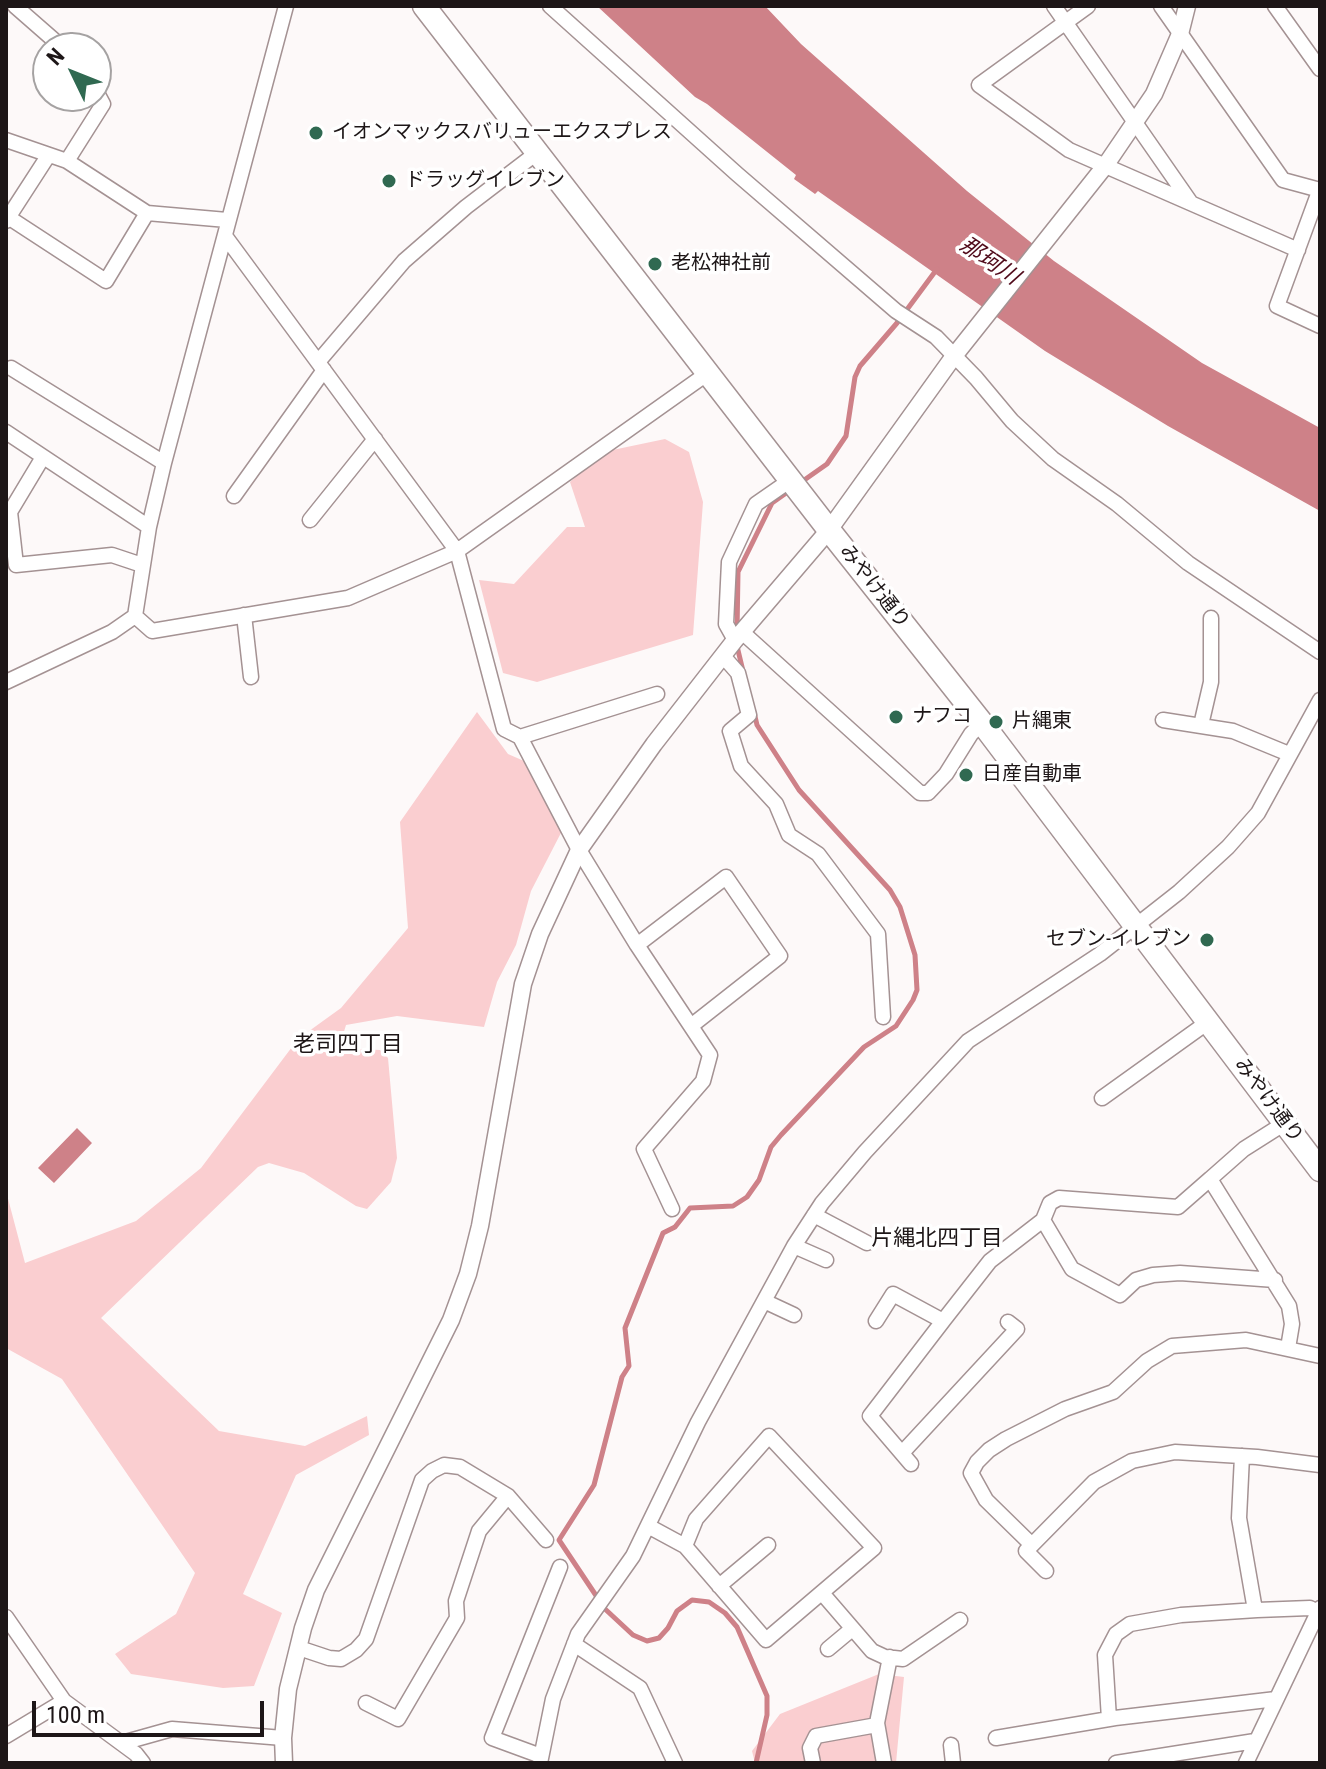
<!DOCTYPE html>
<meta charset="utf-8">
<style>
body{margin:0}
#map{position:relative;width:1326px;height:1769px;overflow:hidden;background:#fdf9f9;font-family:"Roboto Condensed",sans-serif}
canvas{display:block}
.frame{position:absolute;inset:0;border:8px solid #1d1617;pointer-events:none}
.north{position:absolute;left:32px;top:32px;width:80px;height:80px;box-sizing:border-box;background:#fff;border:2px solid #a5a2a2;border-radius:50%;rotate:313deg;font-size:22px;font-weight:700;line-height:32px;text-align:center;color:#1d1617}
.north::after{content:'';display:block;margin:auto;width:28px;height:36px;background:#306951;clip-path:polygon(50% 0,100% 100%,50% 72%,0 100%)}
.scale{position:absolute;left:32px;top:1701px;width:232px;height:36px;box-sizing:border-box;border:4px solid #1d1617;border-top:0;padding-left:10px;font-size:24px;line-height:28px;white-space:nowrap;color:#1d1617;-webkit-text-stroke:6px #fff;paint-order:stroke}
</style>
<div id="map">
<canvas width="1326" height="1769"></canvas>
<div class="frame"></div>
<div class="north">N</div>
<div class="scale">100 m</div>
</div>
<script>
const ctx = document.querySelector('canvas').getContext('2d');
ctx.lineJoin = 'round';
function paint(path, color) {
  ctx.fillStyle = color;
  ctx.fill(path, 'evenodd');
}
function poly(rows) {
  const path = new Path2D();
  for (const r of rows) {
    path.moveTo(r[0], r[1]);
    for (let i = 2; i < r.length; i += 2) path.lineTo(r[i], r[i + 1]);
  }
  return path;
}
function stroke(path, color, width, dash) {
  ctx.strokeStyle = color;
  ctx.lineWidth = width;
  ctx.lineCap = dash ? 'butt' : 'round';
  ctx.setLineDash(dash || []);
  ctx.stroke(path);
}
function label(font, color, halo, rows, align = 'center') {
  ctx.font = font + ' "Roboto Condensed","Noto Sans JP",sans-serif';
  ctx.lineWidth = 7;
  ctx.setLineDash([]);
  ctx.textBaseline = 'middle';
  ctx.strokeStyle = halo;
  ctx.fillStyle = color;
  for (const [text, x, y, turn = 0] of rows) {
    ctx.save();
    ctx.translate(x, y);
    ctx.rotate((+turn || 0) * Math.PI / 180);
    ctx.textAlign = isNaN(turn) ? turn : align;
    if (halo) ctx.strokeText(text, 0, 0);
    ctx.fillText(text, 0, 0);
    ctx.restore();
  }
}
paint(poly([
 [665,439,689,452,703,502,693,635,537,682,503,673,479,580,514,584,567,527,585,527,570,482,603,452],
 [477,712,508,754,524,761,563,829,531,891,516,945,497,982,484,1027,397,1016,346,1025,339,1048,380,1050,388,1058,397,1158,391,1182,367,1209,356,1206,304,1173,269,1163,258,1167,101,1318,219,1431,305,1446,367,1416,369,1435,296,1475,243,1594,282,1613,254,1686,223,1688,131,1674,115,1654,176,1614,195,1573,62,1379,6,1348,6,1191,25,1263,136,1221,201,1168,298,1039,341,1008,408,928,400,822],
 [879,1674,904,1677,896,1763,755,1763,752,1751,780,1714]
]), '#faced0');
paint(poly([
 [597,6,765,6,801,44,967,191,1054,261,1202,363,1320,428,1320,511,1168,426,1045,351,818,191,815,194,794,179,796,175,707,104,695,97],
 [77,1128,92,1143,54,1183,38,1168]
]), '#ce8188');
stroke(poly([
 [800,483,827,464,846,436,855,377,860,366,897,323,937,269],
 [737,632,738,572,772,503,789,491],
 [737,646,743,671],
 [754,712,757,725,799,790,890,890,900,907,915,955,917,990,913,1000,896,1026,864,1047,781,1135,771,1147,759,1180,747,1197,733,1206,690,1208,675,1227,663,1233,625,1328,629,1366,622,1377,594,1485,559,1540,605,1609,633,1635,647,1641,659,1638,668,1628,677,1611,692,1600,709,1602,725,1613,737,1627,767,1696,767,1715,756,1763]
]), '#ce8188', 5);
const minor = poly([
 [15,6,63,48],
 [550,6,737,174,896,311,936,337,976,378,1012,421,1053,459,1117,504,1188,563,1320,652],
 [1054,6,1191,203],
 [1088,6,979,85,1069,150,1298,250],
 [1161,6,1283,180,1320,190],
 [1275,6,1320,69],
 [6,140,67,161,147,213,227,220],
 [67,161,103,104,96,91],
 [1320,189,1277,306,1320,326],
 [8,217,106,281,147,213],
 [6,221,48,156],
 [225,236,457,551,504,729,520,737,579,850,637,945,710,1055,703,1081,644,1149,672,1209],
 [318,362,404,261,466,207,538,152],
 [11,368,164,463],
 [6,432,149,527],
 [43,457,10,512,16,565,112,555,142,565],
 [234,496,324,370],
 [310,520,375,439],
 [244,615,251,677],
 [135,616,152,631,348,598,457,551,708,373],
 [742,632,920,793,928,793,946,774,971,734,982,723],
 [735,640,726,624,729,562,756,504,792,479],
 [723,656,738,673,749,715,730,731,741,766,776,804,789,835,818,854,878,934,883,1017],
 [6,682,112,632,135,616,149,527,164,463,286,6],
 [1163,720,1233,731,1289,754],
 [1201,725,1211,682,1211,618],
 [520,737,657,694],
 [637,945,726,877,780,956,691,1026],
 [1102,1098,1208,1022],
 [1285,1123,1244,1149,1210,1179,1289,1306,1292,1324,1288,1348],
 [1210,1179,1178,1207,1059,1198,1050,1203,1043,1220,1072,1269,1120,1295,1136,1280,1153,1275,1180,1273,1275,1280],
 [814,1215,867,1243],
 [794,1246,826,1260],
 [764,1301,794,1315],
 [876,1321,893,1294,943,1321,990,1261,1043,1220],
 [902,1453,1017,1329,1008,1322],
 [1242,1456,1239,1518,1255,1610],
 [911,1464,870,1416,943,1321],
 [648,1526,685,1546,766,1640,874,1548,769,1436,696,1519,685,1546],
 [1032,1545,986,1500,971,1473,977,1462,989,1450,1006,1439,1065,1409,1113,1392,1147,1361,1172,1346,1246,1340,1320,1356],
 [1046,1571,1026,1551,1094,1482,1132,1461,1175,1452,1257,1457,1320,1465],
 [719,1586,768,1545],
 [822,1593,872,1651,885,1657,903,1659,960,1620],
 [6,1617,64,1701,136,1754,143,1763],
 [574,1644,640,1688,675,1763],
 [299,1648,329,1658,341,1659,356,1650,366,1639,422,1480,432,1471,444,1465,460,1467,508,1496,546,1540],
 [828,1649,852,1629],
 [366,1703,398,1719,457,1618,456,1601,479,1531,508,1496],
 [1109,1719,1105,1655,1116,1634,1130,1624,1181,1615,1257,1610,1310,1608,1318,1612],
 [6,1736,64,1701],
 [996,1738,1115,1718,1276,1699],
 [122,1743,172,1729,283,1738],
 [951,1745,953,1763],
 [541,1756,492,1738,560,1567],
 [540,1763,553,1699,578,1634,633,1556,698,1422,794,1246,822,1203,865,1152,968,1041,1100,954,1179,892,1228,847,1258,813,1320,700],
 [813,1763,810,1748,816,1736,877,1725],
 [884,1763,877,1723,890,1657],
 [1116,1763,1255,1741],
 [1246,1763,1320,1608]
]);
const tertiary = poly([
 [284,1763,283,1738,288,1689,303,1628,316,1590,451,1320,468,1274,480,1226,523,984,540,934,579,850,654,744,735,640,829,530,954,356,1105,166,1154,94,1180,34,1187,6]
]);
const trunk = poly([
 [424,6,829,530,982,723,1320,1170]
]);
stroke(minor, '#a49293', 17);
stroke(tertiary, '#a49293', 19);
stroke(trunk, '#a49293', 25);
stroke(minor, '#fff', 14);
stroke(tertiary, '#fff', 16);
stroke(trunk, '#fff', 22);
for (const [x, y, r, color] of [
 [316,133,8,"#306951"],
 [389,181,8,"#306951"],
 [655,264,8,"#306951"],
 [896,717,8,"#306951"],
 [996,722,8,"#306951"],
 [966,775,8,"#306951"],
 [1207,940,8,"#306951"]
]) {
  const dot = new Path2D();
  dot.arc(x, y, r, 0, 2 * Math.PI);
  ctx.fillStyle = color;
  ctx.fill(dot);
  stroke(dot, '#fff', 3);
}
label('20px', '#1d1617', '#fff', [
 ["イオンマックスバリューエクスプレス",332,133],
 ["ドラッグイレブン",405,181],
 ["老松神社前",671,264],
 ["ナフコ",912,717],
 ["片縄東",1012,722],
 ["日産自動車",982,775],
 ["セブン-イレブン",1191,940,"right"]
], 'left');
label('20px', '#1d1617', '#fff', [
 ["みやけ通り",874,587,52],
 ["みやけ通り",1268,1101,53]
]);
label('italic 22px', '#500a1a', '#fff', [
 ["那珂川",989,262,34]
]);
label('22px', '#1d1617', '#fff', [
 ["老司四丁目",348,1045],
 ["片縄北四丁目",937,1239]
]);
</script>
